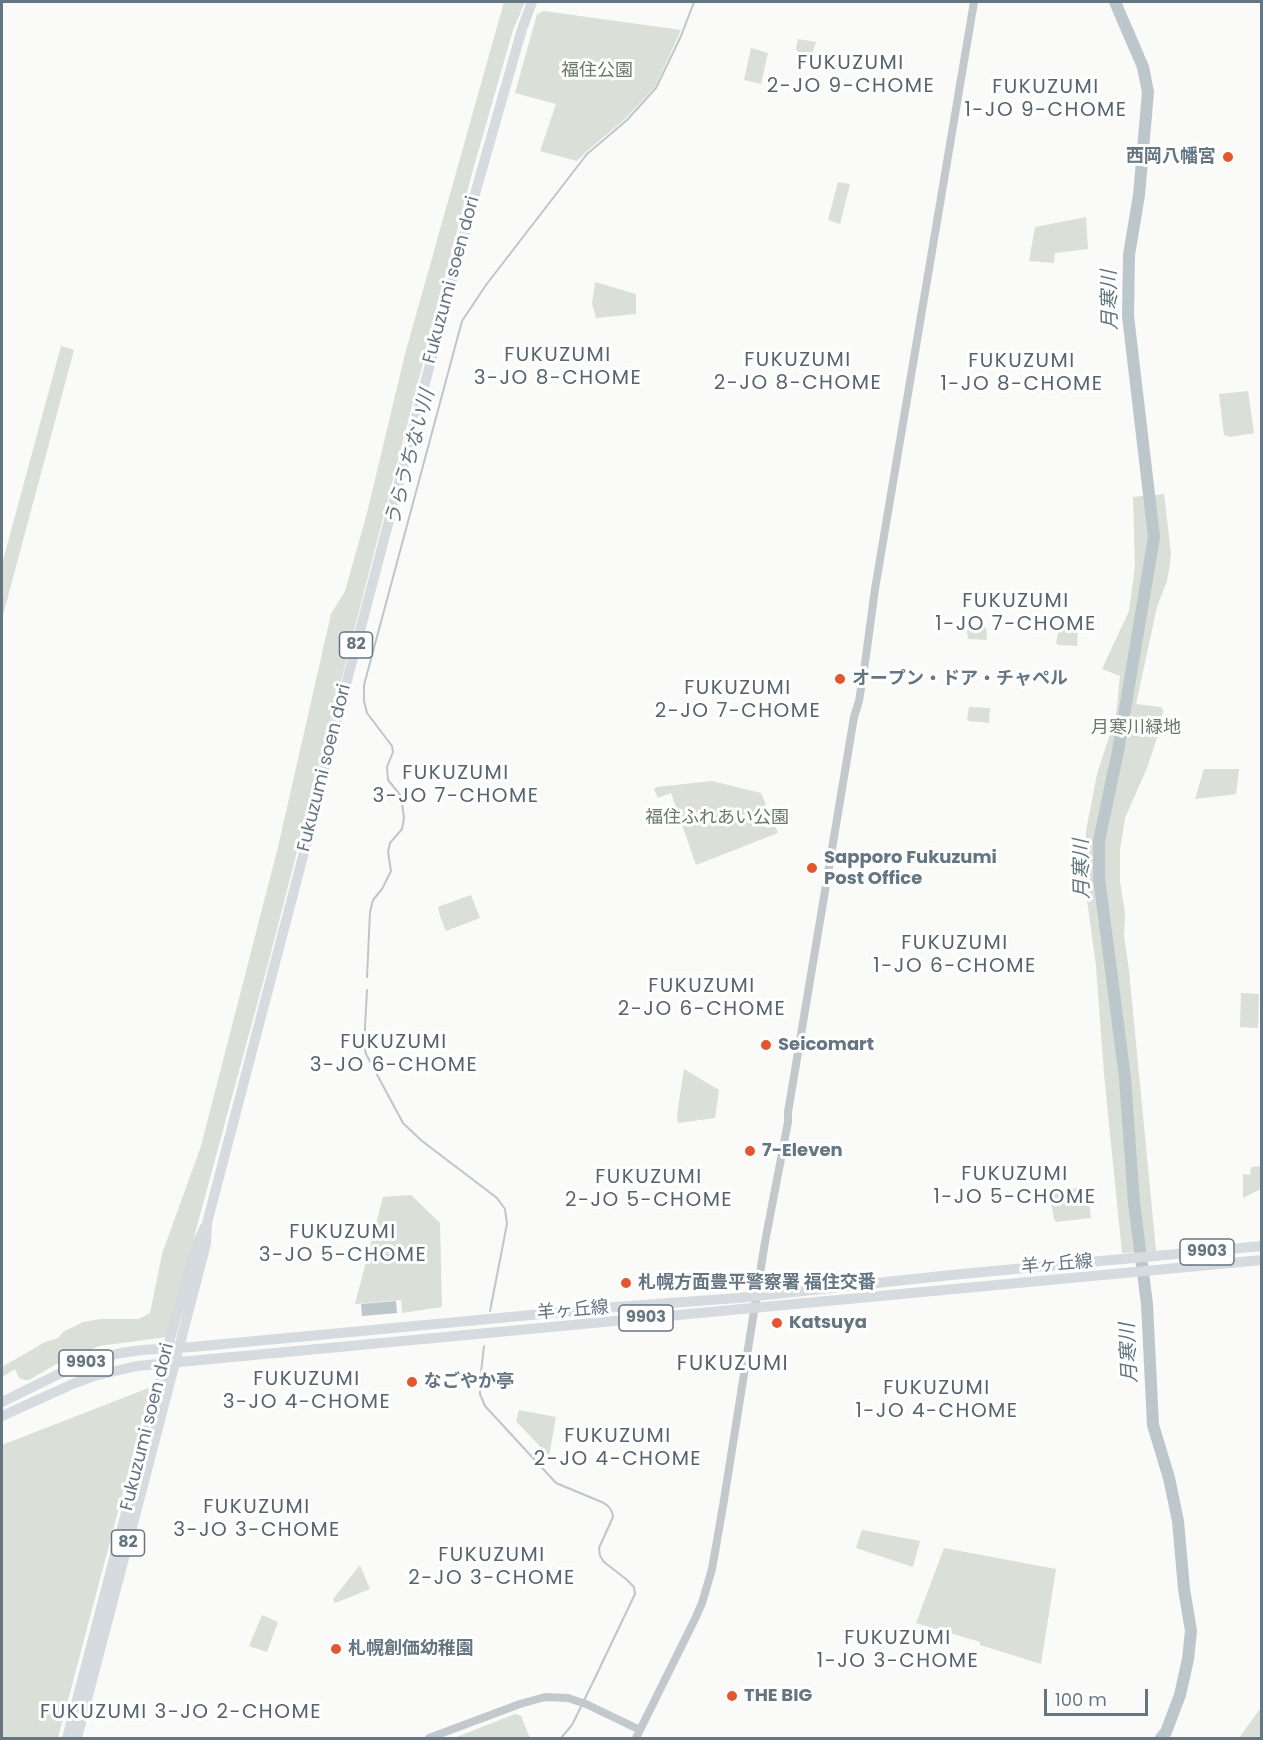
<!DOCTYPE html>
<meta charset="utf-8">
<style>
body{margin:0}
#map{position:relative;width:1263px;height:1740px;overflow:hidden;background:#fafaf8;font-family:Poppins,sans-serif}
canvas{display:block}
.frame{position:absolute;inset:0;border:3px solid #657683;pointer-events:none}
.scale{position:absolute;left:1044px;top:1689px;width:104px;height:27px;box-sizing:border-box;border:3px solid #657683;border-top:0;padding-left:8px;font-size:18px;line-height:21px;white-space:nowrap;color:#657683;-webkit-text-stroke:4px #fff;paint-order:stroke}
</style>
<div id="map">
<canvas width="1263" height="1740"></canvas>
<div class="frame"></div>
<div class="scale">100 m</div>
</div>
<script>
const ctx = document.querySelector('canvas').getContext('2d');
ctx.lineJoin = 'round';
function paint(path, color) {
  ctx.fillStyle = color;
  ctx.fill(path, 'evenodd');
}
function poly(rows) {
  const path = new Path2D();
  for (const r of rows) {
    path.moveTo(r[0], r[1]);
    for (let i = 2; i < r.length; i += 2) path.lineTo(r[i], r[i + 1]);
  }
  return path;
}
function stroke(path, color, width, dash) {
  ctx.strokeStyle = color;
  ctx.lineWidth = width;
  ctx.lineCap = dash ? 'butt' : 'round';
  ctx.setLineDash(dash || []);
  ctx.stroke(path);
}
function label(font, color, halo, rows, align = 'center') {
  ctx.font = font + ' Poppins,"Noto Sans JP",sans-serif';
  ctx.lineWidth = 6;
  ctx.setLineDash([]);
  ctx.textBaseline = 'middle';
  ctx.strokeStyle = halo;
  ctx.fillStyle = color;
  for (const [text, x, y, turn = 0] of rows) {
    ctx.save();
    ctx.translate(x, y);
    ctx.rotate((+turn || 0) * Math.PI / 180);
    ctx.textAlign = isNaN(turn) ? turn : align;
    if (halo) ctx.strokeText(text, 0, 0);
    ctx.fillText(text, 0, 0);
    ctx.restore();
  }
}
paint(poly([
 [504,2,525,2,513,30,471,177,269,960,167,1337,99,1346,58,1363,29,1380,25,1380,19,1378,15,1369,2,1377,2,1367,45,1342,58,1338,63,1332,83,1322,101,1319,139,1319,150,1313,162,1254,201,1146,278,847,331,614,345,591,367,513,405,354],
 [544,11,681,30,655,87,625,119,588,150,577,161,540,151,556,104,515,93,537,14],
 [798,39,816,42,812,54,798,52,796,49],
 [751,48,768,53,761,84,744,80],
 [838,182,850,184,840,224,828,220],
 [1086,217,1088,249,1055,253,1054,263,1029,261,1035,227],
 [595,282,636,294,636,314,596,318,592,304],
 [61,346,74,350,2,619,2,564],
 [1248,391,1254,433,1230,437,1224,435,1219,394],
 [1164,494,1171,553,1170,564,1167,581,1157,607,1136,704,1161,707,1163,710,1160,729,1147,768,1125,818,1120,850,1120,882,1125,913,1124,936,1129,970,1156,1251,1122,1253,1104,1074,1096,966,1084,878,1086,831,1097,774,1116,716,1120,676,1102,669,1129,611,1135,566,1133,497],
 [1078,624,1077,646,1058,645,1056,643,1059,628,1062,626],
 [986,627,987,640,968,639,967,630],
 [969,707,990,708,989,723,969,721,967,719],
 [1204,769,1239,769,1236,794,1195,799],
 [712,781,761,793,778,833,696,865,671,793,658,798,654,789,657,787],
 [471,895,480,918,446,931,440,916,438,907],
 [1241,993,1259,994,1258,1028,1240,1027],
 [684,1069,719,1090,715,1118,678,1123,677,1115],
 [1261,1166,1261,1189,1243,1198,1243,1174,1250,1175,1251,1167],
 [1087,1187,1091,1218,1056,1222,1054,1219,1049,1191],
 [411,1195,440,1223,442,1307,402,1313,401,1300,355,1304,383,1197],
 [151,1387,58,1738,2,1738,2,1445],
 [519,1410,556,1417,549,1456,516,1421],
 [862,1530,920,1541,913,1567,856,1548],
 [944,1548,1056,1569,1041,1664,980,1645,980,1642,916,1623],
 [360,1565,370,1589,335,1603,333,1599],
 [262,1615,278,1622,267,1652,249,1646],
 [1259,1710,1261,1711,1261,1738,1239,1738],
 [515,1714,521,1716,530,1738,454,1738]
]), '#dadfd7');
paint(poly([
 [396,1301,397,1313,362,1316,361,1304]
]), '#bbc7cb');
stroke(poly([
 [367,977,370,912,373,900,382,889,391,871,388,852,390,843,402,829,404,818,401,796,388,780,387,767,393,752,392,746,367,713,364,701,364,685,462,321,486,285,587,154,627,120,656,88,681,36,694,2],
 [367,990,364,1046,366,1054,403,1123,422,1141,497,1198,505,1209,507,1224,490,1311],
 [484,1346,480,1381,480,1394,485,1406,556,1483,604,1503,609,1507,612,1512,613,1517,599,1548,600,1556,604,1562,626,1579,634,1587,635,1594,593,1682,572,1725,561,1738]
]), '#bbc7cb', 2);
stroke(poly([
 [1115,2,1143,67,1148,92,1139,195,1129,255,1128,316,1154,537,1118,751,1099,841,1099,878,1125,1078,1134,1203,1147,1304,1153,1425,1169,1478,1178,1521,1184,1589,1191,1631,1188,1659,1180,1695,1166,1732,1161,1738]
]), '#bbc7cb', 12);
stroke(poly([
 [429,1738,520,1704,545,1697,568,1698,586,1704,640,1730],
 [636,1738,695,1619,702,1603,712,1569,724,1500,765,1242,788,1122,788,1112,824,897,854,717,859,701,866,656,875,589,974,2]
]), '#c3c8cc', 8);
stroke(poly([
 [2,1402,69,1369,97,1359,121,1353,142,1350,192,1347,616,1307,738,1298,951,1275,1262,1246],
 [2,1416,75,1383,94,1376,137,1366,1262,1260],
 [67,1738,161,1379,171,1335,198,1241,205,1227],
 [77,1738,206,1244,207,1223,308,837,329,749,360,631,471,208,522,29,532,2]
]), '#d6dbdf', 10);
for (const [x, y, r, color] of [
 [1228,157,6,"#e4572e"],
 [840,679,6,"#e4572e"],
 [812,868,6,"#e4572e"],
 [766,1045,6,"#e4572e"],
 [750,1151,6,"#e4572e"],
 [626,1283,6,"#e4572e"],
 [777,1323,6,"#e4572e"],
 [412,1382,6,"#e4572e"],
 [336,1649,6,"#e4572e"],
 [732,1696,6,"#e4572e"]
]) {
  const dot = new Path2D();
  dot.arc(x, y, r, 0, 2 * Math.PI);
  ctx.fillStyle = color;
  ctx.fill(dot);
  stroke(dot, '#fff', 2);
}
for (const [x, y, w] of [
 [356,645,33],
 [1207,1252,54],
 [646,1318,54],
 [86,1363,54],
 [128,1543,33]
]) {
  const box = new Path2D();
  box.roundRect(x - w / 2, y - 13, w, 26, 4.5);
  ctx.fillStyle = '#fff';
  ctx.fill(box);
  stroke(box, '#657683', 1.5);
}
label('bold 16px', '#657683', null, [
 ["82",356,645],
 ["9903",1207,1252],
 ["9903",646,1318],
 ["9903",86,1363],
 ["82",128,1543]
]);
label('18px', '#687a64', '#fff', [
 ["福住公園",597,71],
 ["月寒川緑地",1136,728],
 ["福住ふれあい公園",717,818]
]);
label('bold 18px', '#657683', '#fff', [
 ["西岡八幡宮",1216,157,"right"],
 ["オープン・ドア・チャペル",852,679],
 ["Sapporo Fukuzumi",824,858],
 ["Post Office",824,879],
 ["Seicomart",778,1045],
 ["7-Eleven",762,1151],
 ["札幌方面豊平警察署 福住交番",638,1283],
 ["Katsuya",789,1323],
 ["なごやか亭",424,1382],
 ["札幌創価幼稚園",348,1649],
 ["THE BIG",744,1696]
], 'left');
label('18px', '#657683', '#fff', [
 ["Fukuzumi soen dori",452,280,-75],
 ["Fukuzumi soen dori",325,768,-76],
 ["羊ヶ丘線",1057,1265,-5],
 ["羊ヶ丘線",573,1311,-5],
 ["Fukuzumi soen dori",148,1427,-76]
]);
ctx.letterSpacing = '1.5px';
label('20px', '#57646e', '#fff', [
 ["FUKUZUMI",851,64],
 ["2-JO 9-CHOME",851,87],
 ["FUKUZUMI",1046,88],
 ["1-JO 9-CHOME",1046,111],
 ["FUKUZUMI",558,356],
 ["3-JO 8-CHOME",558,379],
 ["FUKUZUMI",798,361],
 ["2-JO 8-CHOME",798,384],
 ["FUKUZUMI",1022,362],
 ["1-JO 8-CHOME",1022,385],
 ["FUKUZUMI",1016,602],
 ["1-JO 7-CHOME",1016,625],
 ["FUKUZUMI",738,689],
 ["2-JO 7-CHOME",738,712],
 ["FUKUZUMI",456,774],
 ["3-JO 7-CHOME",456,797],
 ["FUKUZUMI",955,944],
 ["1-JO 6-CHOME",955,967],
 ["FUKUZUMI",702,987],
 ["2-JO 6-CHOME",702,1010],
 ["FUKUZUMI",394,1043],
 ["3-JO 6-CHOME",394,1066],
 ["FUKUZUMI",1015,1175],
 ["1-JO 5-CHOME",1015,1198],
 ["FUKUZUMI",649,1178],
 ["2-JO 5-CHOME",649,1201],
 ["FUKUZUMI",343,1233],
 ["3-JO 5-CHOME",343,1256],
 ["FUKUZUMI",307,1380],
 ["3-JO 4-CHOME",307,1403],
 ["FUKUZUMI",937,1389],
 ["1-JO 4-CHOME",937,1412],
 ["FUKUZUMI",618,1437],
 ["2-JO 4-CHOME",618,1460],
 ["FUKUZUMI",257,1508],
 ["3-JO 3-CHOME",257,1531],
 ["FUKUZUMI",492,1556],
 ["2-JO 3-CHOME",492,1579],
 ["FUKUZUMI",898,1639],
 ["1-JO 3-CHOME",898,1662],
 ["FUKUZUMI 3-JO 2-CHOME",181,1713]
]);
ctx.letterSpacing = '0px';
label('italic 20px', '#60757c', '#fff', [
 ["月寒川",1111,300,-91],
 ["うらうちない川",411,458,-75],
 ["月寒川",1083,869,-91],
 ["月寒川",1130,1353,-93]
]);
ctx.letterSpacing = '1.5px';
label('21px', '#57646e', '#fff', [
 ["FUKUZUMI",733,1365]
]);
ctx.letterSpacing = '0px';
</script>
